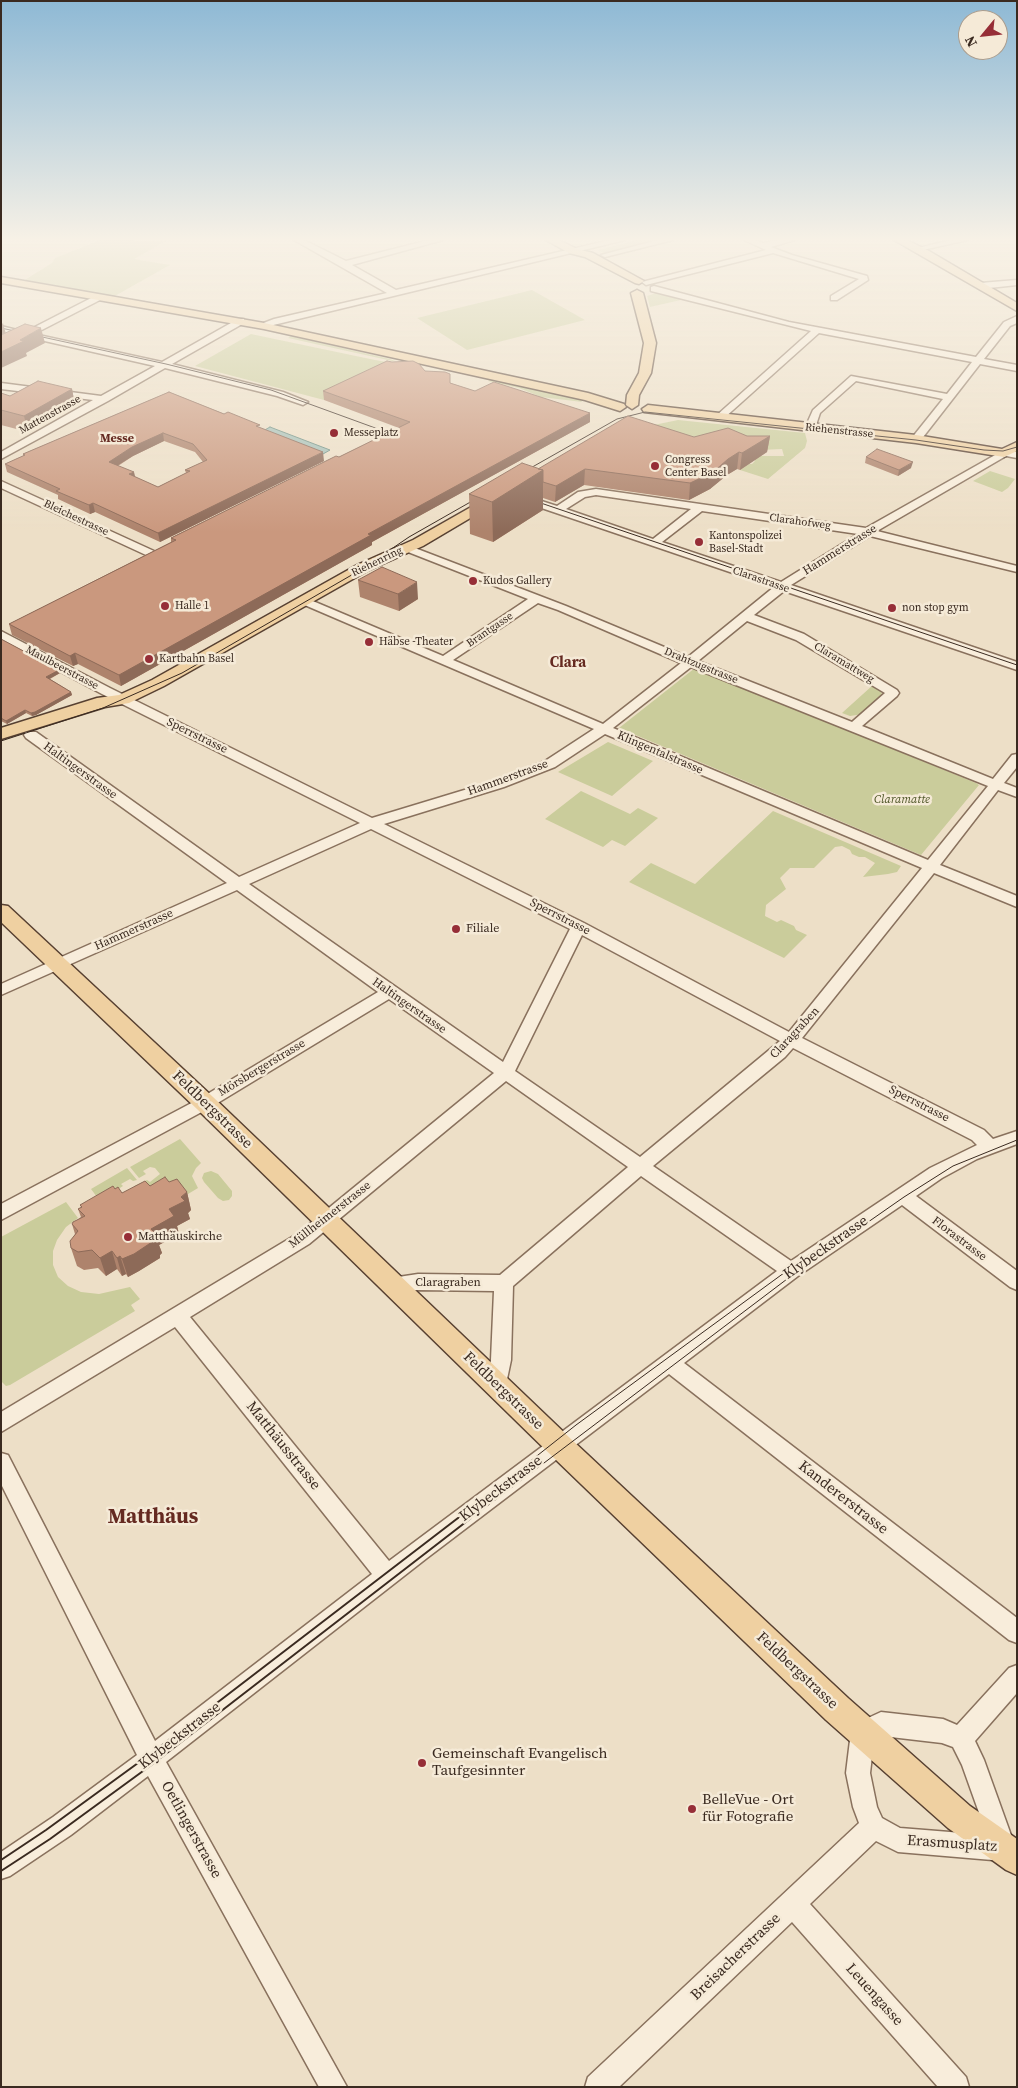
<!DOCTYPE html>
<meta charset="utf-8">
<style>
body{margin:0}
#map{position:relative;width:1018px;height:2088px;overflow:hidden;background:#eddfc7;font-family:"Source Serif 4",serif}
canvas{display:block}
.frame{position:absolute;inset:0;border:2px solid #3a2a20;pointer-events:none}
.north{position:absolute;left:958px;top:10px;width:50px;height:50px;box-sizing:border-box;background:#f5ead7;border:1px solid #aa9d8e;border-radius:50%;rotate:242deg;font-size:14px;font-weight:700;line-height:20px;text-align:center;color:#3a2a20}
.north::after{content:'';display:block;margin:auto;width:18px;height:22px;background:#962e37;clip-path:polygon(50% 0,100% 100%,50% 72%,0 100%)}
</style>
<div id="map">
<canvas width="1018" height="2088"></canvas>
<div class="frame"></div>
<div class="north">N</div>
</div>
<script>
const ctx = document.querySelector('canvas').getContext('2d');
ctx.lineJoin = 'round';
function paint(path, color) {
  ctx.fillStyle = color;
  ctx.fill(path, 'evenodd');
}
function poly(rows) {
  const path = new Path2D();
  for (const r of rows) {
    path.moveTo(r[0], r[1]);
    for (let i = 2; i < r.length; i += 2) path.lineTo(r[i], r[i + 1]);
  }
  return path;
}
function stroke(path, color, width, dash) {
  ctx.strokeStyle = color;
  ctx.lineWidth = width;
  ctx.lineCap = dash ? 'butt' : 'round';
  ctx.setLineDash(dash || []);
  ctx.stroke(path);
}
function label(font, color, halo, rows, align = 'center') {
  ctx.font = font + ' "Source Serif 4",serif';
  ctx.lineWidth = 5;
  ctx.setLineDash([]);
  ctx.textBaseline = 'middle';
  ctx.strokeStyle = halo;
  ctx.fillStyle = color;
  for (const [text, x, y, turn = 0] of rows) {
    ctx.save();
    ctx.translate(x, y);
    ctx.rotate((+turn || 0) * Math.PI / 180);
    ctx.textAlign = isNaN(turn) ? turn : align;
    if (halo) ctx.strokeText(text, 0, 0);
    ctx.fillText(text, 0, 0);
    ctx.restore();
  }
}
paint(poly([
 [100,240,166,241,134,259,170,265,113,297,23,281,52,263,55,258],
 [637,240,666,240,605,254,598,250],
 [532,290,585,320,467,350,417,318],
 [656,293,664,294,681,300,650,307,647,296],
 [251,334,375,360,398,364,324,400,195,366],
 [291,336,390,359,397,362,288,338],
 [490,380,560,393,580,399,582,402,541,397,519,388,488,381],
 [678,420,805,433,807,441,805,448,768,479,740,470,749,464,752,464,755,461,754,456,784,456,782,449,693,453,649,426],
 [990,471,1015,479,1008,488,1002,492,973,481],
 [695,668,976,783,979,785,921,855,619,728],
 [873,685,881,691,882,695,863,714,850,716,842,713],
 [608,742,653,761,612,796,558,772],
 [581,791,630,814,638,808,658,818,625,846,612,840,603,847,545,819],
 [773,811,901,866,897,872,888,874,863,877,875,863,865,857,859,857,852,854,850,850,842,846,835,847,814,868,790,868,780,878,786,889,766,905,765,916,777,922,781,920,794,926,796,930,807,935,784,958,629,882,651,863,695,884],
 [180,1139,201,1163,196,1168,192,1176,198,1188,188,1194,185,1192,113,1198,128,1190,130,1193,136,1189,134,1186,147,1180,150,1182,160,1174,155,1168,150,1167,143,1171,146,1174,139,1178,130,1167],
 [127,1168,137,1180,133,1181,130,1179,121,1184,123,1186,100,1201,91,1189],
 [211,1171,218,1174,232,1191,232,1196,229,1200,223,1201,218,1198,204,1182,202,1178,204,1173],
 [66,1202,78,1218,66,1227,57,1240,53,1251,53,1265,58,1277,68,1286,81,1292,99,1294,130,1287,140,1299,131,1305,135,1311,10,1385,6,1386,1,1381,1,1237]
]), '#cacc9b');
const water = poly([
 [270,427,330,450,323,454,263,431,270,427]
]);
paint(water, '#a8c1b8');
stroke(water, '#6f9085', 1);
const minor = poly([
 [294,240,304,240,346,261,429,240,443,240,352,265,396,290,610,240,625,240,261,328,261,324,274,319,387,293,294,240],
 [658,240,673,240,605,257,601,255,658,240],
 [744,240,755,240,763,243,779,240,795,240,771,247,792,255,867,276,868,280,837,300,831,300,831,296,859,279,773,253,646,285,642,282,766,250,744,240],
 [951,240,968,240,918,251,914,249,951,240],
 [1017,280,1017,285,980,289,976,286,980,283,1017,280],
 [654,286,789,322,976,357,1004,322,1017,316,1017,323,1010,326,984,359,1017,365,1017,371,980,364,920,441,916,442,911,439,943,399,856,381,820,413,815,428,810,431,805,428,813,410,851,376,947,394,972,362,819,333,723,419,720,420,717,419,717,415,811,331,651,291,651,287,654,286],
 [97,295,100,296,100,300,34,334,162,362,238,319,244,319,244,323,172,364,283,392,308,402,303,405,277,396,165,368,108,401,1,459,1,452,93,400,1,389,1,383,101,396,155,366,27,337,1,350,1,343,17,335,1,332,1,326,25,332,97,295],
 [1004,450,1017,452,1017,458,1006,456,877,531,1017,566,1017,572,870,536,791,585,1017,662,1017,670,784,591,754,615,804,634,897,690,899,693,897,696,862,726,993,779,1012,755,1017,754,1017,767,1004,783,1017,788,1017,797,998,790,940,865,1017,896,1017,907,934,873,802,1038,984,1130,993,1139,1017,1131,1017,1144,977,1159,942,1178,916,1196,1017,1271,1017,1290,1010,1287,902,1205,798,1276,684,1363,1017,1618,1017,1643,1009,1640,669,1374,427,1558,166,1762,347,2087,319,2087,148,1776,71,1835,10,1876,1,1879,1,1852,53,1817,137,1755,1,1484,1,1453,8,1455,155,1741,372,1574,175,1327,1,1432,1,1412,297,1234,494,1073,389,999,211,1107,1,1220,1,1204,199,1099,378,992,237,890,1,995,1,984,227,883,26,738,24,735,26,732,36,732,239,877,360,823,102,694,1,640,1,631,110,688,372,818,494,781,545,761,594,729,300,603,298,601,300,599,308,599,443,656,528,599,403,550,401,548,407,545,566,606,688,657,774,587,518,500,517,498,518,496,526,496,557,506,578,492,596,489,866,528,1004,450],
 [596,495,691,509,653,539,566,509,585,497,596,495],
 [702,511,858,534,781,582,662,542,702,511],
 [538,603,558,610,681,663,603,724,453,660,538,603],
 [747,621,796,640,885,693,852,722,698,661,747,621],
 [691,667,988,786,928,860,613,728,691,667],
 [605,734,922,868,789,1032,584,923,384,824,504,787,555,767,605,734],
 [371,829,570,929,503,1062,249,884,371,829],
 [582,935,780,1041,640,1157,515,1071,582,935],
 [793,1048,972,1140,977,1145,930,1168,791,1261,653,1166,785,1057,793,1048],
 [506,1081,628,1167,500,1275,418,1274,385,1279,383,1284,385,1289,392,1292,418,1290,494,1291,491,1360,486,1384,489,1390,496,1393,503,1390,506,1384,511,1360,513,1286,641,1176,777,1271,389,1561,190,1317,309,1244,506,1081],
 [1,481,154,551,156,553,150,556,146,555,1,488,1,481],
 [1017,1665,1017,1693,975,1741,984,1760,1016,1849,1013,1858,1004,1861,898,1852,876,1841,810,1904,966,2077,969,2087,938,2087,792,1922,619,2087,585,2087,588,2077,859,1823,853,1807,846,1773,851,1732,855,1724,881,1712,943,1719,957,1725,1009,1668,1017,1665],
 [882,1736,942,1743,953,1747,962,1765,987,1835,900,1828,882,1818,877,1807,870,1773,874,1739,882,1736]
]);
const major = poly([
 [546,240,559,240,577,249,593,253,644,281,639,284,635,283,585,257,569,253,546,240],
 [894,240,907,240,929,251,1017,303,1017,311,894,240],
 [1,277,264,323,588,393,624,404,626,407,620,411,585,400,264,329,1,283,1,277],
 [637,290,643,293,656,343,651,373,639,395,638,405,632,409,626,405,627,395,639,373,644,343,631,293,637,290],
 [648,405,916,435,1002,449,1017,442,1017,451,1004,457,916,443,644,412,642,409,648,405],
 [494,494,501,498,499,501,423,546,367,571,164,686,129,703,105,707,1,739,1,728,97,698,119,695,152,680,357,565,413,540,494,494],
 [1,905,8,906,213,1097,572,1440,848,1698,970,1806,1017,1839,1017,1875,1006,1870,948,1828,826,1720,554,1458,197,1109,1,922,1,905]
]);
stroke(minor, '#89715d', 3);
stroke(major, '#574031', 3);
paint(minor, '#f8eddb');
paint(major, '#efd0a1');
stroke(poly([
 [1,328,166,364,271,390,400,437],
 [520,474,617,419,645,412,916,440,984,450,1003,451,1017,447],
 [529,499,1017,665],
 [1,741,103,708,182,673,362,569,409,537,481,496],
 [457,1519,576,1425,814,1251],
 [470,1519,795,1273,904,1197,953,1166,1017,1140]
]), '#3a2a20', 1);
stroke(poly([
 [1,1860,46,1830,149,1755,458,1518],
 [1,1871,50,1839,154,1763,471,1518]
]), '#3a2a20', 2);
paint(poly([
 [392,362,425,371,450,383,475,391,590,422,372,542,372,545,121,686,78,664,73,666,12,635,9,624,171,542,171,538,399,428,324,400,323,391],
 [72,389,75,405,28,432,1,425,1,393,10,396],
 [169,392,260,428,324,461,160,542,95,512,90,514,58,499,58,495,7,472,5,464,23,456,23,454],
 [164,441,195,452,203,462,185,470,186,473,158,487,135,477,118,466,133,456],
 [770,436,767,452,740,470,737,469,727,475,710,489,689,500,584,485,555,502,543,498,543,510,493,542,470,534,469,494,538,469,694,437],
 [866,457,911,468,898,476,865,463],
 [358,580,418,599,399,611,360,597],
 [1,639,59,670,60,673,50,679,71,692,72,695,36,715,32,716,26,713,7,724,1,721],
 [169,1182,187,1192,191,1210,188,1213,190,1219,177,1226,179,1234,159,1245,162,1253,160,1255,160,1258,139,1271,128,1277,126,1274,122,1276,117,1269,106,1276,98,1268,84,1270,77,1266,71,1248,75,1234,72,1224,81,1217,78,1209,81,1207,80,1205,115,1189,122,1193]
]), '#ae836c');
paint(poly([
 [3,323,7,338,1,342,1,325],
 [41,328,45,343,26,353,27,356,1,368,1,352,20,340],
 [72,389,75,405,28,432,24,416],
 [590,413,590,422,372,542,372,545,121,686,119,675,368,534],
 [163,433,164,441,133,456,110,470,109,462,132,447],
 [770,436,767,452,740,470,742,453],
 [323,452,324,461,160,542,158,533],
 [739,452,737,469,727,475,710,489,689,500,690,483],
 [913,462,911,468,898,476,899,470],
 [585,469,584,485,555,502,556,486],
 [543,470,543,510,493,542,492,502],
 [134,472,136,480,129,474],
 [93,503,95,512,90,514,89,505],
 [417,582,418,599,399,611,398,594],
 [75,653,78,664,73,666,70,656],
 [59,670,60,673,47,680,46,677],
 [71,692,72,695,36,715,32,716,31,713],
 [25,710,26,713,7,724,6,721],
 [187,1192,191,1210,188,1213,190,1219,177,1226,179,1234,159,1245,162,1253,160,1255,160,1258,139,1271,128,1277,122,1259,169,1209],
 [112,1251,117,1269,106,1276,100,1258],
 [120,1256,126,1274,122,1276,117,1258]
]), '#8d6a58');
const building = poly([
 [25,324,41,328,20,340,24,341,1,352,1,335,25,324],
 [387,361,392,362,413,361,419,364,425,371,445,372,450,374,450,383,475,391,494,382,590,413,368,534,371,535,119,675,75,653,70,656,9,624,176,540,171,538,336,456,339,457,410,422,323,391,387,361],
 [38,381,72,389,24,416,1,410,1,393,10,396,38,381],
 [169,392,224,414,228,412,260,425,256,426,323,452,158,533,93,503,89,505,56,491,60,489,5,464,25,455,23,454,169,392],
 [163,433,193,444,207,460,185,470,190,471,158,487,129,474,134,472,109,462,132,447,163,433],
 [628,416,694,437,728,428,747,436,770,436,742,453,739,452,728,459,712,473,690,483,585,469,556,486,543,482,543,470,538,469,628,416],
 [877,449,913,462,899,470,866,457,877,449],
 [522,463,543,470,492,502,469,494,522,463],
 [382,567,417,582,398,594,358,580,382,567],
 [1,639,59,670,46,677,71,692,35,712,31,713,25,710,6,721,1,718,1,639],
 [165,1177,169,1182,177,1179,187,1192,181,1197,185,1201,169,1209,174,1216,151,1229,157,1235,154,1237,155,1240,134,1254,122,1259,120,1256,117,1258,112,1251,100,1258,92,1250,78,1252,71,1248,70,1241,78,1231,72,1224,73,1222,85,1216,78,1209,82,1207,80,1205,113,1186,115,1189,118,1187,122,1193,145,1181,150,1186,165,1177]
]);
paint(building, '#ca987e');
stroke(building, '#8d6a58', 1);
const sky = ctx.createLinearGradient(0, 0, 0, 532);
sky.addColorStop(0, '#8eb9d5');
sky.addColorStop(0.45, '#f7f1e6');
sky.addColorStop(1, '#f7f1e600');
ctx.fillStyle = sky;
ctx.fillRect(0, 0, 1018, 532);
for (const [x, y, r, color] of [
 [334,433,5,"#962e37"],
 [655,466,5,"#962e37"],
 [699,542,5,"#962e37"],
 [473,581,5,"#962e37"],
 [165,606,5,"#962e37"],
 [892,608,5,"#962e37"],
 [369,642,5,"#962e37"],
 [149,659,5,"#962e37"],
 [456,929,5,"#962e37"],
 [128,1237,5,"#962e37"],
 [422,1763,5,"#962e37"],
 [692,1809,5,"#962e37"]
]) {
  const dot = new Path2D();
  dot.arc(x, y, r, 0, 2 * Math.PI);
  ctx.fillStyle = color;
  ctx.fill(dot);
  stroke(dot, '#f5ead7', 2);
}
label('11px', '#3a2a20', '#f5ead7', [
 ["Mattenstrasse",50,415,-29],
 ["Riehenstrasse",839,431,6],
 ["Bleichestrasse",76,518,25],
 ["Clarahofweg",800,522,8],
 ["Riehenring",377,562,-26],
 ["Clarastrasse",761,580,19],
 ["Brantgasse",490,630,-34],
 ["Claramattweg",844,663,31],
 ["Drahtzugstrasse",701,666,22],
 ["Maulbeerstrasse",62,668,28]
]);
label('11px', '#3a2a20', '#f5ead7', [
 ["Messeplatz",344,433],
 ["Congress",665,460],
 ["Center Basel",665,473],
 ["Kantonspolizei",709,536],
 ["Basel-Stadt",709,549],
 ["Kudos Gallery",483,581],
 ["Halle 1",175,606],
 ["non stop gym",902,608],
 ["Häbse -Theater",379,642],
 ["Kartbahn Basel",159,659]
], 'left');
label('bold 12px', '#652a21', '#f5ead7', [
 ["Messe",117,439]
]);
label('12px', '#3a2a20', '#f5ead7', [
 ["Hammerstrasse",840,550,-32],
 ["Sperrstrasse",197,736,26],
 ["Klingentalstrasse",660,753,23],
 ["Haltingerstrasse",80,771,36],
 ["Hammerstrasse",508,778,-20],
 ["Sperrstrasse",560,917,27],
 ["Hammerstrasse",134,930,-24],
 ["Haltingerstrasse",409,1006,35],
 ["Claragraben",795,1033,-47],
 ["Mörsbergerstrasse",262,1068,-31],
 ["Sperrstrasse",919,1104,27],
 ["Müllheimerstrasse",330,1215,-38],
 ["Florastrasse",959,1239,37],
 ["Claragraben",448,1283]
]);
label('italic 12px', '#4e5527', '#f5ead7', [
 ["Claramatte",902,800]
]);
label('12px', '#3a2a20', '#f5ead7', [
 ["Filiale",466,929],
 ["Matthäuskirche",138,1237]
], 'left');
label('bold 15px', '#652a21', '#f5ead7', [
 ["Clara",568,663]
]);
label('15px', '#3a2a20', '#f5ead7', [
 ["Feldbergstrasse",212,1110,44],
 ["Klybeckstrasse",826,1248,-35],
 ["Feldbergstrasse",503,1391,44],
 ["Matthäusstrasse",283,1446,51],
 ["Klybeckstrasse",501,1489,-37],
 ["Kandererstrasse",843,1498,38],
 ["Feldbergstrasse",797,1671,43],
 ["Klybeckstrasse",180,1736,-38],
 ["Oetlingerstrasse",191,1830,61],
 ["Erasmusplatz",952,1844,4],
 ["Breisacherstrasse",736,1957,-44],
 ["Leuengasse",874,1995,48]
]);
label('15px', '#3a2a20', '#f5ead7', [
 ["Gemeinschaft Evangelisch",432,1754],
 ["Taufgesinnter",432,1771],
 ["BelleVue - Ort",702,1800],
 ["für Fotografie",702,1817]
], 'left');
label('bold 21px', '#652a21', '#f5ead7', [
 ["Matthäus",153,1518]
]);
</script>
